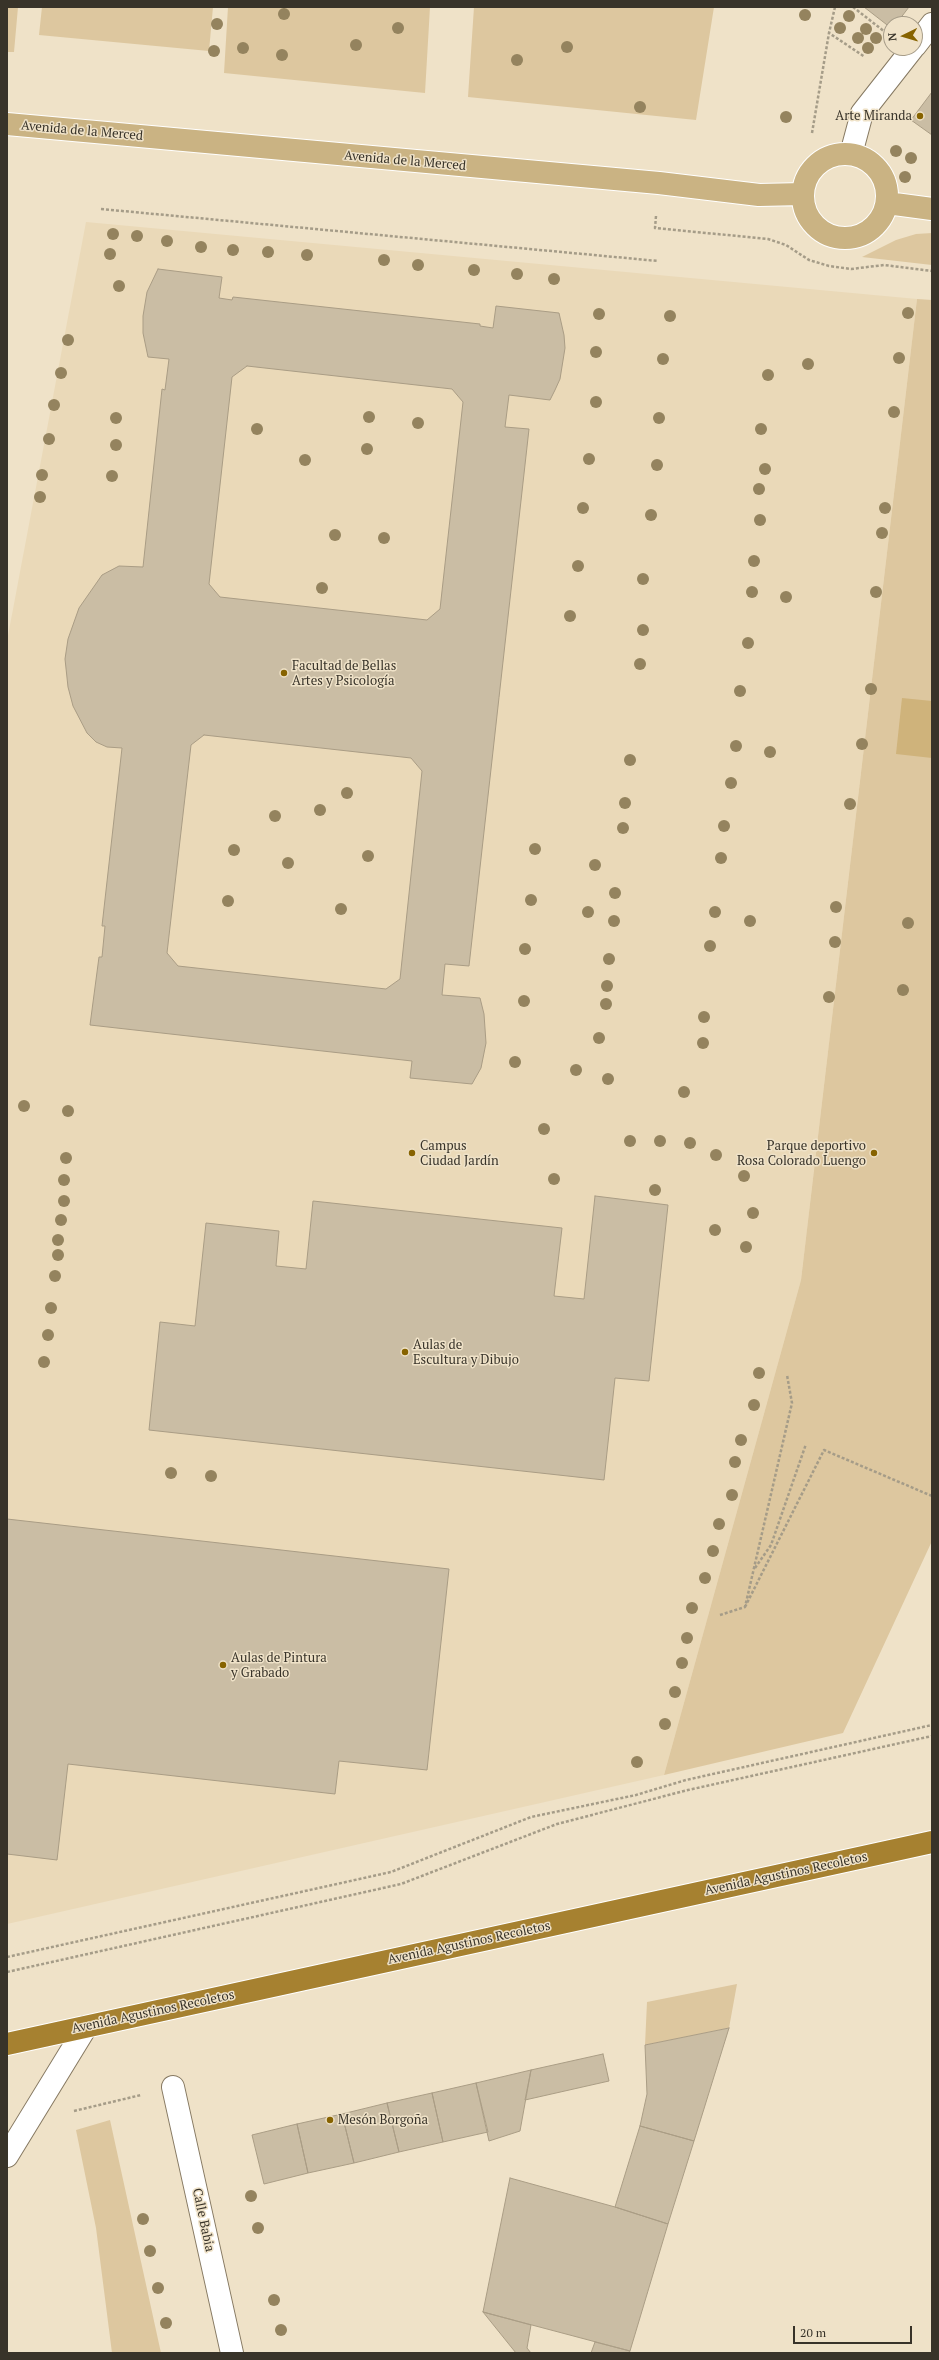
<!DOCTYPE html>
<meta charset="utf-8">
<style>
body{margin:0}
#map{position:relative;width:939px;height:2360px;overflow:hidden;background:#efe2c8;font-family:"PT Serif",serif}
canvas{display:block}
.frame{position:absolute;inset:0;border:8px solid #383329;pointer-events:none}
.north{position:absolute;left:883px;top:16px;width:40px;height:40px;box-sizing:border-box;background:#efe2c8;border:1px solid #a69c88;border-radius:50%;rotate:265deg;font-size:11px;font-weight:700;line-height:16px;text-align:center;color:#383329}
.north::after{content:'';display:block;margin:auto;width:14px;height:18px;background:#876300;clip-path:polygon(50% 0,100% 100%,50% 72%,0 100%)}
.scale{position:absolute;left:793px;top:2326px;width:119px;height:18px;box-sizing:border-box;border:2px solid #383329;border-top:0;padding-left:5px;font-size:12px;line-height:14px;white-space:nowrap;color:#383329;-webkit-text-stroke:3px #efe2c8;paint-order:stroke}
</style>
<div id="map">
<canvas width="939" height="2360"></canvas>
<div class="frame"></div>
<div class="north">N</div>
<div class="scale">20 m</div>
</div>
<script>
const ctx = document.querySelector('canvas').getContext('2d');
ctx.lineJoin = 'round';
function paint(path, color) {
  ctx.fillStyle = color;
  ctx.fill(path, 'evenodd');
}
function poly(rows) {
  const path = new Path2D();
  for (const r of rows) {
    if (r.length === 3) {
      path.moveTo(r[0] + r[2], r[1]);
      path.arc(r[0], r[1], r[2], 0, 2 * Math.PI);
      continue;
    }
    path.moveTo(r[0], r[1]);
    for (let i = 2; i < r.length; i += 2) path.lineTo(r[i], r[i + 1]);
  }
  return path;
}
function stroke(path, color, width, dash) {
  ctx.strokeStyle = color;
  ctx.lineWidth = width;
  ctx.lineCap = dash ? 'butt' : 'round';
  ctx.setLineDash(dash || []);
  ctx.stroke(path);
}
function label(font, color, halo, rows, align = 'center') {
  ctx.font = font + ' "PT Serif",serif';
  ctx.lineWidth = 3;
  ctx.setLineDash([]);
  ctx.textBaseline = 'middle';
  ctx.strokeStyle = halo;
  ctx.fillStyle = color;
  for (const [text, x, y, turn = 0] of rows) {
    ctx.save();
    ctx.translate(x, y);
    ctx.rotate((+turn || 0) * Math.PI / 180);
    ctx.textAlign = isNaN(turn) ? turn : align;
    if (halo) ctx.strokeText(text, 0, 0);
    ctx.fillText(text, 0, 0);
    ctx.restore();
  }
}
paint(poly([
 [86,222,917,299,801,1280,664,1775,7,1924,7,641]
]), '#ead9b8');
paint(poly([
 [7,7,18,7,14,52,7,52],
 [42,7,213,7,209,51,39,35],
 [228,7,430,7,425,93,224,73],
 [474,7,714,7,696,120,468,97],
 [932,233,932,265,862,257,896,240,916,234],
 [917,299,932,300,932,1541,843,1733,664,1775,801,1280],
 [737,1984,729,2028,645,2045,647,2002],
 [110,2120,161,2353,112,2353,96,2228,76,2130]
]), '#ddc79f');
paint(poly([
 [902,698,932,701,932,758,896,754]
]), '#cfb37b');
const building = poly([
 [864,7,909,7,896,24,891,24,891,28,864,7],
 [932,92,932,135,911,120,932,92],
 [158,269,222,277,219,298,232,300,233,297,480,324,480,326,493,328,496,306,559,313,564,335,565,348,560,379,555,390,550,400,509,395,505,427,529,429,469,966,445,964,442,995,480,998,484,1014,486,1043,481,1068,472,1084,410,1078,412,1061,90,1025,99,957,102,957,105,926,102,926,122,748,107,747,96,742,87,733,73,706,68,687,65,659,68,639,79,608,102,575,119,566,143,567,162,389,165,390,169,359,148,357,143,333,143,316,147,292,158,269],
 [247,366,452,389,463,402,440,609,427,620,220,597,209,584,232,377,247,366],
 [204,735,411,758,422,771,400,979,386,989,178,966,167,953,191,745,204,735],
 [595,1196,668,1205,649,1381,615,1378,604,1480,149,1430,160,1322,195,1326,206,1223,279,1231,276,1266,306,1269,313,1201,562,1228,554,1296,584,1299,595,1196],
 [7,1519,449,1569,427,1770,339,1761,335,1794,68,1764,57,1860,7,1854,7,1519],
 [729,2028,694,2141,640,2126,647,2094,645,2045,729,2028],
 [603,2054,609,2081,525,2100,531,2070,603,2054],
 [531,2070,520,2131,489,2141,476,2083,531,2070],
 [476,2083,488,2132,443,2142,432,2093,476,2083],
 [432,2093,443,2142,399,2152,387,2103,432,2093],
 [387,2103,399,2152,354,2163,342,2114,387,2103],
 [342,2114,354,2163,308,2173,297,2124,342,2114],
 [297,2124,308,2173,264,2184,252,2135,297,2124],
 [640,2126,694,2141,668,2224,615,2207,640,2126],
 [510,2178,615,2207,668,2224,630,2351,483,2312,510,2178],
 [483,2312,531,2325,527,2348,531,2353,516,2353,483,2312],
 [595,2342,630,2351,629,2353,591,2353,595,2342]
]);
paint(building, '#cabda4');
stroke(building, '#aa9d85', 1);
const minor = poly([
 [915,46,932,24],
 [851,154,862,113,913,48],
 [173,2087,232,2353],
 [7,2156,86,2027]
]);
const major = poly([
 [7,124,659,183,759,195,803,194],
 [845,196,42],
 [887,203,932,209]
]);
const highway = poly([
 [7,2044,932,1842]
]);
stroke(minor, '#867962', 24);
stroke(major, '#fff', 24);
stroke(highway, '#fff', 24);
stroke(poly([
 [835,7,829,33,865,57],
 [853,7,885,32],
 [812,133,829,33],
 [101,209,658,261],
 [656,216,655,228,768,239,786,245,809,260,829,266,851,269,884,265,932,271],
 [755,1568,771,1545,806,1444],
 [745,1607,824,1450,932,1496],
 [720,1615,745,1607,792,1403,787,1375],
 [7,1957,391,1872,531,1817,636,1795,686,1780,932,1725],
 [7,1972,401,1884,557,1824,688,1790,932,1736],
 [74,2111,141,2095]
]), '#a59c88', 2.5, [3, 2]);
stroke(minor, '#fff', 22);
stroke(major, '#cab383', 22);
stroke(highway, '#a68130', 22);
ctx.fillStyle = '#94835e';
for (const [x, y] of [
 [284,14],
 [805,15],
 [849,16],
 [217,24],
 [398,28],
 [840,28],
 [866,29],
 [858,38],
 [876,38],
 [356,45],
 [567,47],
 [243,48],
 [868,48],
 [214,51],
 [282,55],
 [517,60],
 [640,107],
 [786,117],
 [896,151],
 [911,158],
 [905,177],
 [113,234],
 [137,236],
 [167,241],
 [201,247],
 [233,250],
 [268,252],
 [110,254],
 [307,255],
 [384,260],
 [418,265],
 [474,270],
 [517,274],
 [554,279],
 [119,286],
 [908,313],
 [599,314],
 [670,316],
 [68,340],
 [596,352],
 [899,358],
 [663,359],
 [808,364],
 [61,373],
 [768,375],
 [596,402],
 [54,405],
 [894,412],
 [369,417],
 [116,418],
 [659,418],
 [418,423],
 [257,429],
 [761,429],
 [49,439],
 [116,445],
 [367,449],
 [589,459],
 [305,460],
 [657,465],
 [765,469],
 [42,475],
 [112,476],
 [759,489],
 [40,497],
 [583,508],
 [885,508],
 [651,515],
 [760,520],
 [882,533],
 [335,535],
 [384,538],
 [754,561],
 [578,566],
 [643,579],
 [322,588],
 [752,592],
 [876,592],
 [786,597],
 [570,616],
 [643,630],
 [748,643],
 [640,664],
 [871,689],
 [740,691],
 [862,744],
 [736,746],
 [770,752],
 [630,760],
 [731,783],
 [347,793],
 [625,803],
 [850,804],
 [320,810],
 [275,816],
 [724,826],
 [623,828],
 [535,849],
 [234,850],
 [368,856],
 [721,858],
 [288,863],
 [595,865],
 [615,893],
 [531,900],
 [228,901],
 [836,907],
 [341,909],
 [588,912],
 [715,912],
 [614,921],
 [750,921],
 [908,923],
 [835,942],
 [710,946],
 [525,949],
 [609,959],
 [607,986],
 [903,990],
 [829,997],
 [524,1001],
 [606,1004],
 [704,1017],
 [599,1038],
 [703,1043],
 [515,1062],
 [576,1070],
 [608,1079],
 [684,1092],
 [24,1106],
 [68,1111],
 [544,1129],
 [630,1141],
 [660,1141],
 [690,1143],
 [716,1155],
 [66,1158],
 [744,1176],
 [554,1179],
 [64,1180],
 [655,1190],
 [64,1201],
 [753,1213],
 [61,1220],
 [715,1230],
 [58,1240],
 [746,1247],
 [58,1255],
 [55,1276],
 [51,1308],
 [48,1335],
 [44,1362],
 [759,1373],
 [754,1405],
 [741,1440],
 [735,1462],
 [171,1473],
 [211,1476],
 [732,1495],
 [719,1524],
 [713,1551],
 [705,1578],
 [692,1608],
 [687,1638],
 [682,1663],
 [675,1692],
 [665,1724],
 [637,1762],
 [251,2196],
 [143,2219],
 [258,2228],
 [150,2251],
 [158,2288],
 [274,2300],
 [166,2323],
 [281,2330]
]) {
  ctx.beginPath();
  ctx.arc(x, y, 6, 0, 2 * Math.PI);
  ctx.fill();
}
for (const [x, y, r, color] of [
 [920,116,4,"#876300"],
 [284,673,4,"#876300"],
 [412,1153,4,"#876300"],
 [874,1153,4,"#876300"],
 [405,1352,4,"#876300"],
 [223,1665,4,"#876300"],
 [330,2120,4,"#876300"]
]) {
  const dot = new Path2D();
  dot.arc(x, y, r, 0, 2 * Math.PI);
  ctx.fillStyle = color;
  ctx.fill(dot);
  stroke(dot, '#efe2c8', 1.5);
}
label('13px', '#383329', '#efe2c8', [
 ["Arte Miranda",912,116,"right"],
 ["Facultad de Bellas",292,666],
 ["Artes y Psicología",292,681],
 ["Campus",420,1146],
 ["Ciudad Jardín",420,1161],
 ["Parque deportivo",866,1146,"right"],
 ["Rosa Colorado Luengo",866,1161,"right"],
 ["Aulas de",413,1345],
 ["Escultura y Dibujo",413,1360],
 ["Aulas de Pintura",231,1658],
 ["y Grabado",231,1673],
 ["Mesón Borgoña",338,2120]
], 'left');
label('13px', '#383329', '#efe2c8', [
 ["Avenida de la Merced",82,131,5],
 ["Avenida de la Merced",405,161,5],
 ["Avenida Agustinos Recoletos",786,1874,-12],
 ["Avenida Agustinos Recoletos",469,1943,-12],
 ["Avenida Agustinos Recoletos",153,2012,-12],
 ["Calle Babia",203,2220,78]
]);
</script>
